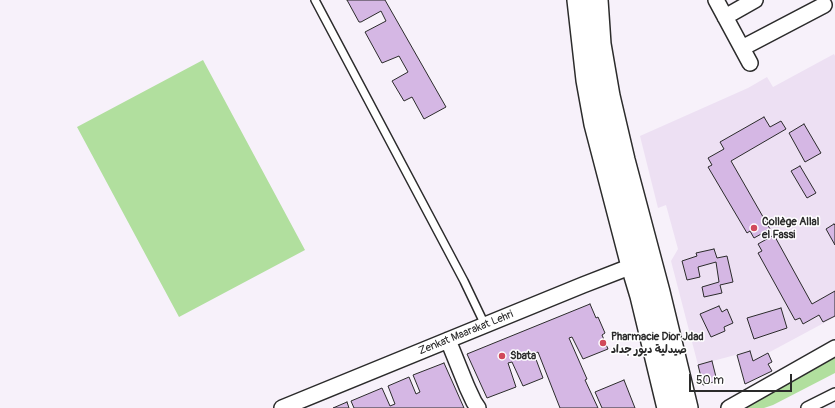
<!DOCTYPE html>
<meta charset="utf-8">
<style>
body{margin:0}
#map{position:relative;width:835px;height:408px;overflow:hidden;background:#f7f1fa;font-family:Pangolin,sans-serif}
canvas{display:block}
.scale{position:absolute;left:689px;top:374px;width:103px;height:18px;box-sizing:border-box;border:2px solid #2b2b2b;border-top:0;padding-left:5px;font-size:12px;line-height:14px;white-space:nowrap;color:#2b2b2b;-webkit-text-stroke:3px #fff;paint-order:stroke}
</style>
<div id="map">
<canvas width="835" height="408"></canvas>
<div class="scale">50 m</div>
</div>
<script>
const ctx = document.querySelector('canvas').getContext('2d');
ctx.lineJoin = 'round';
function paint(path, color) {
  ctx.fillStyle = color;
  ctx.fill(path, 'evenodd');
}
function poly(rows) {
  const path = new Path2D();
  for (const r of rows) {
    path.moveTo(r[0], r[1]);
    for (let i = 2; i < r.length; i += 2) path.lineTo(r[i], r[i + 1]);
  }
  return path;
}
function stroke(path, color, width, dash) {
  ctx.strokeStyle = color;
  ctx.lineWidth = width;
  ctx.lineCap = dash ? 'butt' : 'round';
  ctx.setLineDash(dash || []);
  ctx.stroke(path);
}
function label(font, color, halo, rows, align = 'center') {
  ctx.font = font + ' Pangolin,"Playpen Sans Arabic",sans-serif';
  ctx.lineWidth = 3;
  ctx.setLineDash([]);
  ctx.textBaseline = 'middle';
  ctx.strokeStyle = halo;
  ctx.fillStyle = color;
  for (const [text, x, y, turn = 0] of rows) {
    ctx.save();
    ctx.translate(x, y);
    ctx.rotate((+turn || 0) * Math.PI / 180);
    ctx.textAlign = isNaN(turn) ? turn : align;
    if (halo) ctx.strokeText(text, 0, 0);
    ctx.fillText(text, 0, 0);
    ctx.restore();
  }
}
paint(poly([
 [834,54,835,56,835,317,753,361,750,351,698,365,671,261,678,249,666,205,658,208,640,136,748,88,767,77,773,87]
]), '#ede0f3');
paint(poly([
 [203,60,305,250,179,317,77,127],
 [835,355,835,373,773,405,764,408,743,408]
]), '#b1df9e');
const building = poly([
 [347,0,385,0,446,107,424,119,412,97,404,101,392,81,408,72,399,56,382,63,365,32,386,21,381,11,361,22,359,22,347,0],
 [764,117,770,127,781,121,786,129,731,161,770,229,754,238,750,231,747,233,708,167,712,165,708,158,724,149,720,142,764,117],
 [804,124,821,153,805,162,789,133,804,124],
 [800,166,816,193,807,198,791,171,800,166],
 [834,224,835,225,835,245,826,229,834,224],
 [774,235,812,304,835,291,835,316,823,322,819,315,803,324,800,318,795,320,758,253,762,251,758,244,774,235],
 [714,249,717,258,727,256,733,282,720,285,722,293,704,297,702,287,719,282,716,262,698,267,700,277,687,280,682,261,697,256,696,253,714,249],
 [590,304,596,318,598,317,605,333,602,335,608,349,583,359,572,337,569,338,587,379,585,380,598,408,560,408,538,352,534,354,543,378,523,386,512,362,508,363,516,387,487,398,467,354,590,304],
 [719,306,722,312,727,309,733,323,724,327,725,331,711,337,700,314,719,306],
 [781,308,787,328,754,339,747,318,781,308],
 [750,351,753,361,768,353,772,362,768,364,772,371,745,384,737,355,750,351],
 [712,361,717,381,703,385,698,365,712,361],
 [444,363,464,408,354,408,351,401,382,388,390,406,395,404,388,386,409,377,416,394,420,392,413,375,444,363],
 [624,380,635,408,602,408,595,392,624,380],
 [347,402,349,408,333,408,347,402]
]);
paint(building, '#d5b7e4');
stroke(building, '#2b2b2b', 1);
const service = poly([
 [315,0,464,281,485,325]
]);
const pedestrian = poly([
 [807,408,835,394]
]);
const minor = poly([
 [716,0,750,63],
 [725,17,755,0],
 [742,48,824,5],
 [448,340,467,387,474,402,478,408],
 [282,408,583,285,632,266,642,263],
 [729,408,835,348]
]);
const secondary = poly([
 [578,0,587,80,595,124,632,266,641,296,668,408],
 [597,0,600,44,609,96,624,160,659,292,687,408]
]);
stroke(service, '#2b2b2b', 10);
stroke(pedestrian, '#2b2b2b', 14);
stroke(minor, '#2b2b2b', 18);
stroke(secondary, '#2b2b2b', 24);
stroke(service, '#fff', 7);
stroke(pedestrian, '#fff', 11);
stroke(minor, '#fff', 15);
stroke(secondary, '#fff', 21);
for (const [x, y, r, color] of [
 [754,228,4,"#d1495b"],
 [603,343,4,"#d1495b"],
 [502,356,4,"#d1495b"]
]) {
  const dot = new Path2D();
  dot.arc(x, y, r, 0, 2 * Math.PI);
  ctx.fillStyle = color;
  ctx.fill(dot);
  stroke(dot, '#fff', 1.5);
}
label('bold 11px', '#2b2b2b', '#fff', [
 ["Collège Allal",762,222],
 ["el Fassi",762,235],
 ["Pharmacie Dior Jdad",611,337],
 ["صيدلية ديور جداد",611,350],
 ["Sbata",510,356]
], 'left');
label('11px', '#2b2b2b', '#fff', [
 ["Zenkat Maarakat Lehri",466,333,-22]
]);
</script>
